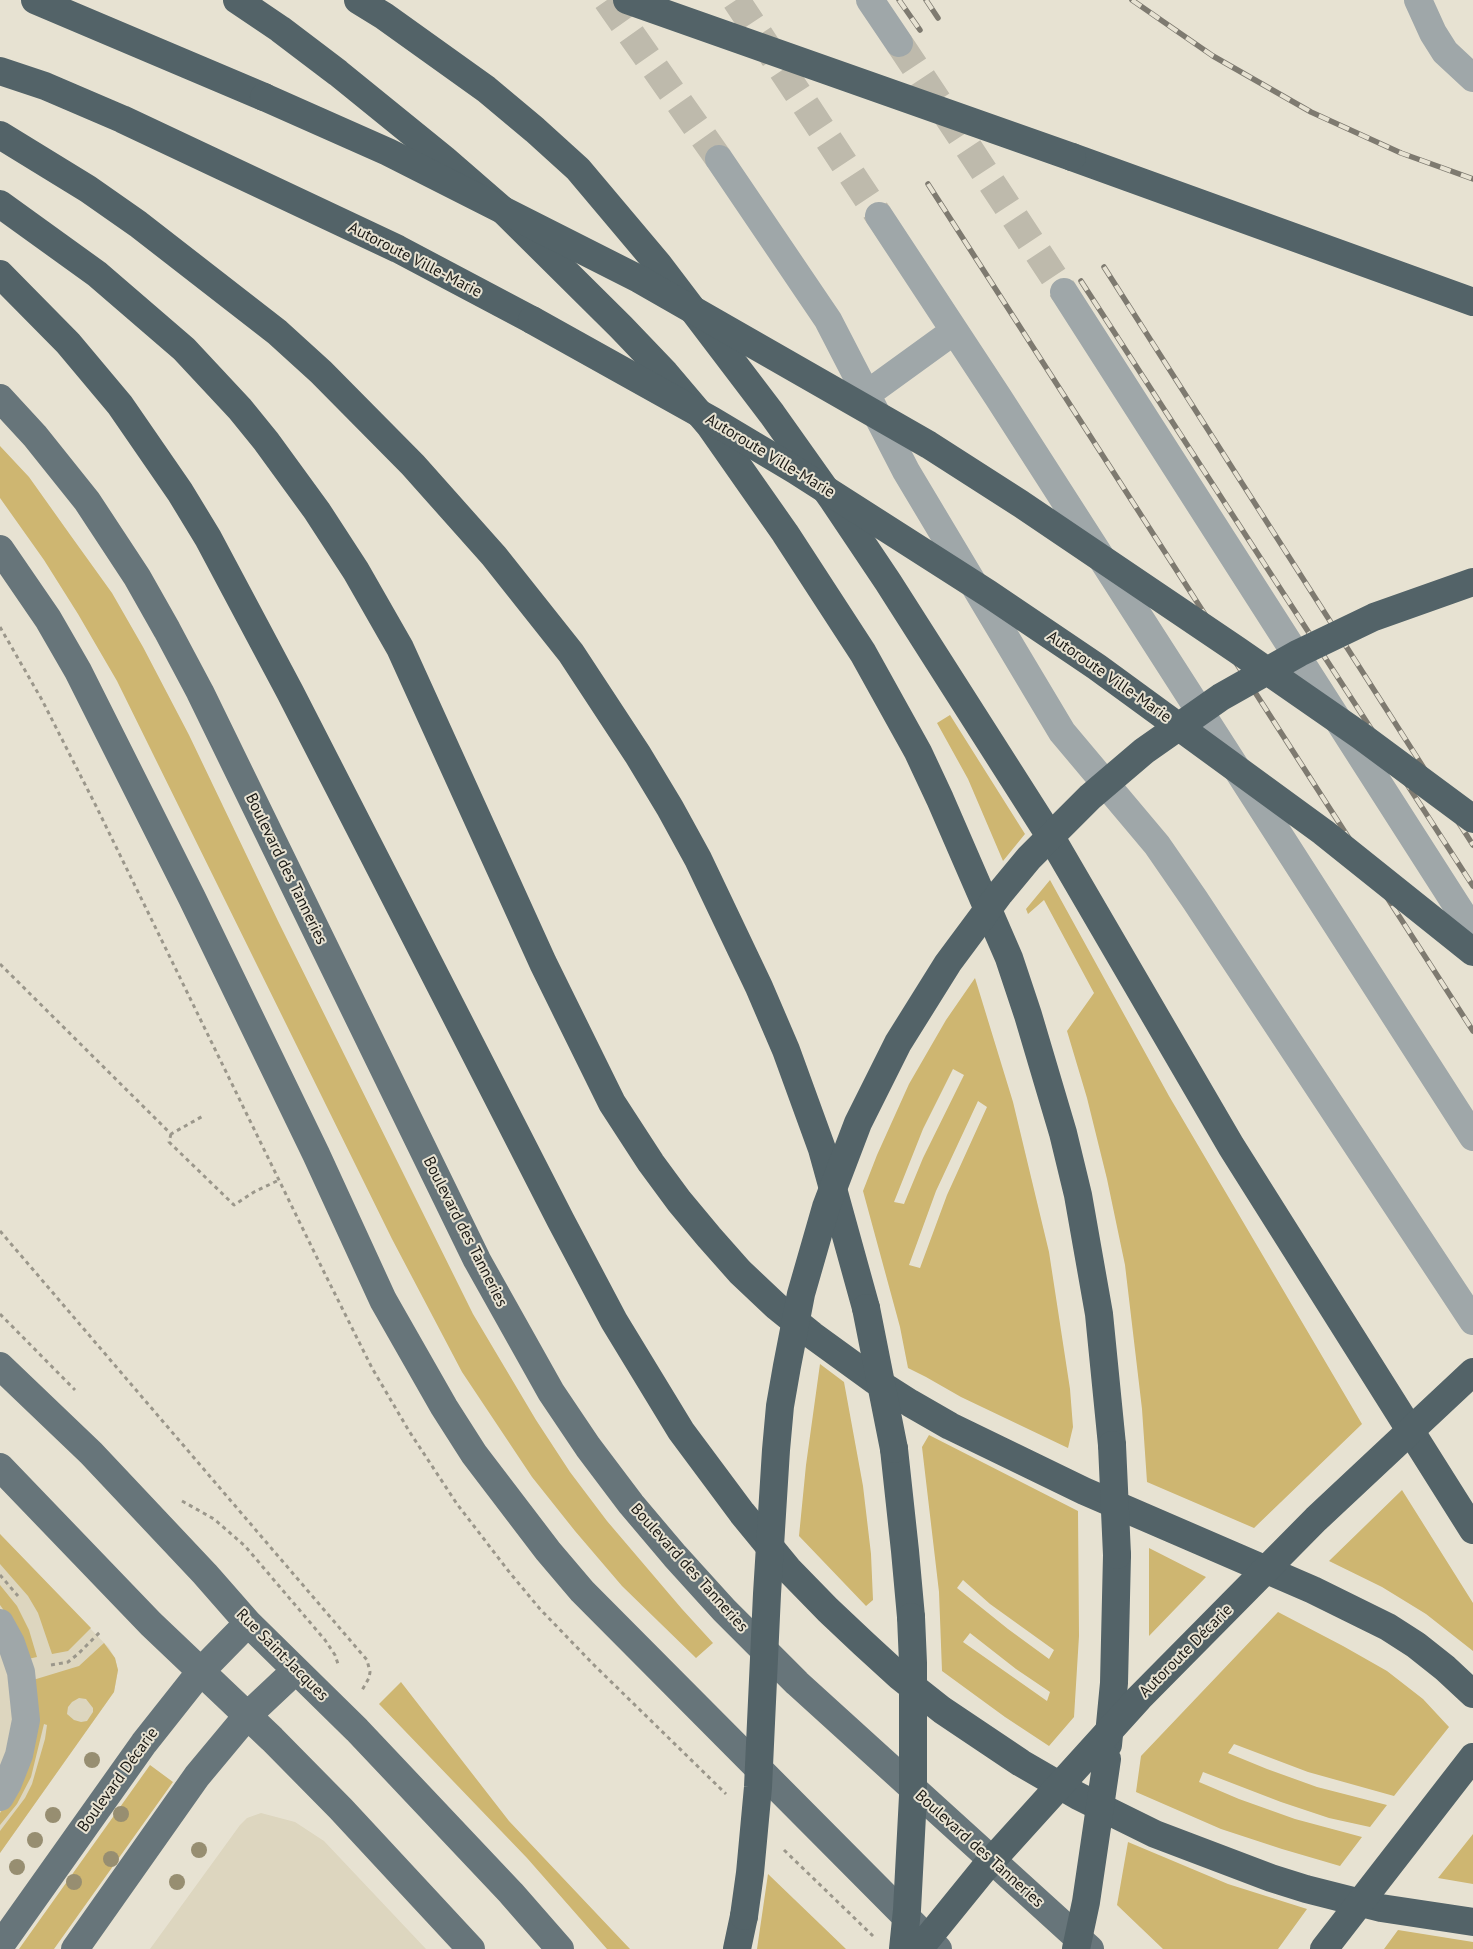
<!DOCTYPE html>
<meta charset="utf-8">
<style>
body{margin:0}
canvas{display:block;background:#e7e2d2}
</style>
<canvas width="1473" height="1949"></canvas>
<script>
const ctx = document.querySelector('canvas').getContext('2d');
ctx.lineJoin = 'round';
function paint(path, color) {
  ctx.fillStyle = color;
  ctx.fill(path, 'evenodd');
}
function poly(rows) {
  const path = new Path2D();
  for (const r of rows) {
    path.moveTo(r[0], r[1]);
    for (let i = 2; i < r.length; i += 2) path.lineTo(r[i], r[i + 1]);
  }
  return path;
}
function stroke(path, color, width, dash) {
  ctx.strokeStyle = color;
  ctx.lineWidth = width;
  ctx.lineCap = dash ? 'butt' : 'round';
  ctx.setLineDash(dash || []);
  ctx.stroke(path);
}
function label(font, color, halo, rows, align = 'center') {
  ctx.font = font + ' "PT Sans",sans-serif';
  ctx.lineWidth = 4;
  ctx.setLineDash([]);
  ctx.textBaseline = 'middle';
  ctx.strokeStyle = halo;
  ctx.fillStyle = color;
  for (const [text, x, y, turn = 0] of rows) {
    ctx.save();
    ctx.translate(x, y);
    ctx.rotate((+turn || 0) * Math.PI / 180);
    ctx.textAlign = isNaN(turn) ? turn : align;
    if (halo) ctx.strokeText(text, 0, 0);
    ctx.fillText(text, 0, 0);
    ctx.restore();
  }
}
paint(poly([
 [0,1534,109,1648,115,1658,118,1670,114,1692,0,1853],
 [261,1813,295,1822,324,1841,426,1949,150,1949,240,1825,247,1818]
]), '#ddd6bf');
paint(poly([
 [0,446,29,477,71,536,112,593,143,647,189,735,278,921,473,1314,536,1420,570,1472,607,1521,682,1609,713,1643,696,1658,622,1586,575,1531,532,1477,462,1372,392,1239,117,681,78,614,44,560,0,498],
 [950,715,1025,834,1003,861,968,779,937,723],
 [1050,880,1169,1096,1362,1424,1254,1528,1147,1482,1142,1409,1125,1265,1107,1179,1087,1098,1067,1031,1094,993,1044,900,1028,914,1026,909],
 [975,978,1013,1102,1049,1252,1070,1389,1073,1427,1068,1448,961,1397,926,1377,908,1368,900,1327,863,1191,877,1155,909,1084,946,1020],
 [953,1069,964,1075,923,1158,904,1204,894,1202,923,1129],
 [978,1101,987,1107,947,1195,920,1268,909,1265,936,1191],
 [820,1364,844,1382,863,1486,871,1554,873,1600,866,1606,799,1536,806,1465],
 [929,1435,1078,1511,1079,1636,1074,1717,1049,1746,1005,1717,942,1671,939,1592,922,1447],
 [963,1580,990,1604,1054,1650,1049,1659,1008,1629,957,1588],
 [970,1633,1016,1669,1050,1692,1047,1701,963,1642],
 [1402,1490,1473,1603,1473,1651,1426,1614,1382,1587,1329,1561],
 [0,1534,91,1628,68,1651,52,1654,38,1613,28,1596,0,1564],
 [1149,1548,1206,1577,1149,1636],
 [0,1585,17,1606,29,1630,37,1657,28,1659,13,1623,0,1605],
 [1278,1612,1343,1646,1387,1671,1423,1699,1449,1727,1394,1796,1308,1772,1234,1744,1228,1753,1267,1769,1317,1787,1387,1805,1370,1827,1329,1818,1281,1802,1203,1772,1199,1782,1239,1799,1295,1819,1362,1837,1340,1866,1282,1849,1221,1829,1136,1792,1141,1756],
 [104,1643,115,1658,118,1670,114,1692,0,1853,0,1831,25,1798,32,1784,45,1739,47,1725,44,1724,31,1777,17,1804,0,1825,0,1813,14,1793,33,1680,79,1666],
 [79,1698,86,1699,93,1708,93,1712,87,1721,81,1722,74,1720,67,1714,68,1707,72,1702],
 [401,1682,509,1821,630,1949,607,1949,527,1858,379,1704],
 [150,1765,173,1782,54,1949,19,1949],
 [1473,1834,1473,1884,1438,1878],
 [1128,1842,1228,1884,1307,1909,1278,1949,1163,1949,1117,1905],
 [768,1874,846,1949,757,1949],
 [1398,1930,1473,1942,1473,1949,1384,1949]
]), '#ceb671');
stroke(poly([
 [607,0,719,159],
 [736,0,879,216],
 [899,43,1064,292]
]), '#bebaac', 28, [28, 14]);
stroke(poly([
 [0,627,42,700,96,806,322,1268,372,1368,409,1431,457,1504,510,1573,540,1609,594,1665,726,1794],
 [0,964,171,1134,203,1116],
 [171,1134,169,1142,234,1205,254,1192,279,1180],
 [0,1231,367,1660,370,1672,369,1678,361,1692],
 [0,1314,75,1390],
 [182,1501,214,1519,245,1546,325,1640,335,1655,339,1667],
 [0,1575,18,1596],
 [51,1665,68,1662,78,1654,100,1632],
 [784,1850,873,1936]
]), '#9b978b', 3, [4, 4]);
stroke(poly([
 [870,0,899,43],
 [1418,0,1433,33,1445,52,1473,78],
 [719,159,828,320,906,471,1062,732,1157,845,1195,900,1473,1321],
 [879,216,998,397,1473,1137],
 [1064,292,1473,931],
 [867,394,954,331],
 [0,1623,11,1643,21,1672,26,1720,19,1755,8,1783,0,1797]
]), '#9fa7a9', 28);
stroke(poly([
 [0,398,35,436,87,501,137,577,167,630,200,692,477,1260,551,1392,588,1447,631,1504,675,1556,724,1610,797,1683,1090,1949],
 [0,549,48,619,78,671,192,898,316,1154,383,1300,444,1407,474,1454,548,1551,582,1591,938,1949],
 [0,1366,91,1453,205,1574,248,1623,357,1730,511,1893,560,1949],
 [0,1467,151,1624,272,1739,341,1809,471,1949],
 [0,1946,144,1743,201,1671,248,1623],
 [75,1949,197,1776,247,1716,296,1670]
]), '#67757a', 28);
stroke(poly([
 [35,0,264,97],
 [237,0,280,29,338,73,444,159,505,212,621,327,665,373,710,426,785,533,863,653,918,752,940,799,1009,958,1028,1015,1063,1133,1078,1195,1099,1314,1112,1445],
 [358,0,384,16,486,89,535,130,578,169,658,264,772,414,833,500,888,582,1055,844,1231,1146,1473,1530],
 [0,71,45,86,122,119,398,249,532,320],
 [0,135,88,189,138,224,277,332,321,372,413,465,494,556,571,653,638,755,670,808,698,859,759,987,786,1050,822,1149,866,1308],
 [1072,157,1473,302],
 [0,204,97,274,184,349,240,409,266,441,317,511,356,571,400,648,543,963,612,1103,651,1163,679,1201,709,1237,740,1272,776,1306,812,1335,874,1380,910,1403,950,1426,1084,1491,1313,1590,1388,1627,1416,1645,1445,1668,1473,1694],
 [0,274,68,343,120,405,180,492,208,538,290,692,561,1221,614,1321,681,1431,742,1513,788,1569,828,1610,863,1643,899,1676,942,1710,1021,1763,1078,1796,1155,1834,1271,1878,1306,1889,1381,1908,1473,1922],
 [894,1449,905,1551,911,1617],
 [1108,1745,1114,1683,1117,1555],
 [737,1949,744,1916]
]), '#536368', 28);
const rail = poly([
 [899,0,920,30],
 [926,0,938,18],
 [1132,0,1213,56,1311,112,1401,153,1473,179],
 [928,184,1473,1031],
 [1104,267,1473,845],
 [1081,281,1473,886]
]);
stroke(rail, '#7e7a70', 5.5);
stroke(rail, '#e7e2d2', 4, [11]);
stroke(poly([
 [627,0,1072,157],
 [264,97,388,152,639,279,929,445,1021,504,1237,650,1361,736,1473,819],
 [532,320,713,421,795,470,989,594,1097,667,1323,832,1473,952],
 [866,1308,894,1449],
 [1112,1445,1117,1555],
 [744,1916,750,1873,758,1787,767,1594,776,1450,780,1406,787,1366,801,1294,826,1207,858,1123,898,1043,948,963,1000,893,1029,858,1090,797,1144,751,1221,697,1299,653,1374,617,1473,582],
 [903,1949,907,1910,913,1796,913,1663,911,1617],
 [919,1949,984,1869,1139,1698,1316,1519,1473,1372],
 [1076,1949,1086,1902,1107,1759],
 [1324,1949,1473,1757]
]), '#536368', 28);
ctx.fillStyle = '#978e71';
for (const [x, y] of [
 [92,1760],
 [121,1814],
 [53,1815],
 [35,1840],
 [199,1850],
 [111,1859],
 [17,1867],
 [74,1882],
 [177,1882]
]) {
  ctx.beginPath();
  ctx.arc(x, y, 8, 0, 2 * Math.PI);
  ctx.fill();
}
label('16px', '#1b1914', '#e7e2d2', [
 ["Autoroute Ville-Marie",415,260,27],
 ["Autoroute Ville-Marie",770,456,31],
 ["Autoroute Ville-Marie",1109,677,35],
 ["Boulevard des Tanneries",286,869,64],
 ["Boulevard des Tanneries",465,1232,63],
 ["Boulevard des Tanneries",689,1568,48],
 ["Autoroute Décarie",1186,1651,-45],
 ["Rue Saint-Jacques",282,1655,45],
 ["Boulevard Décarie",118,1780,-54],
 ["Boulevard des Tanneries",979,1849,42]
]);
</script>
